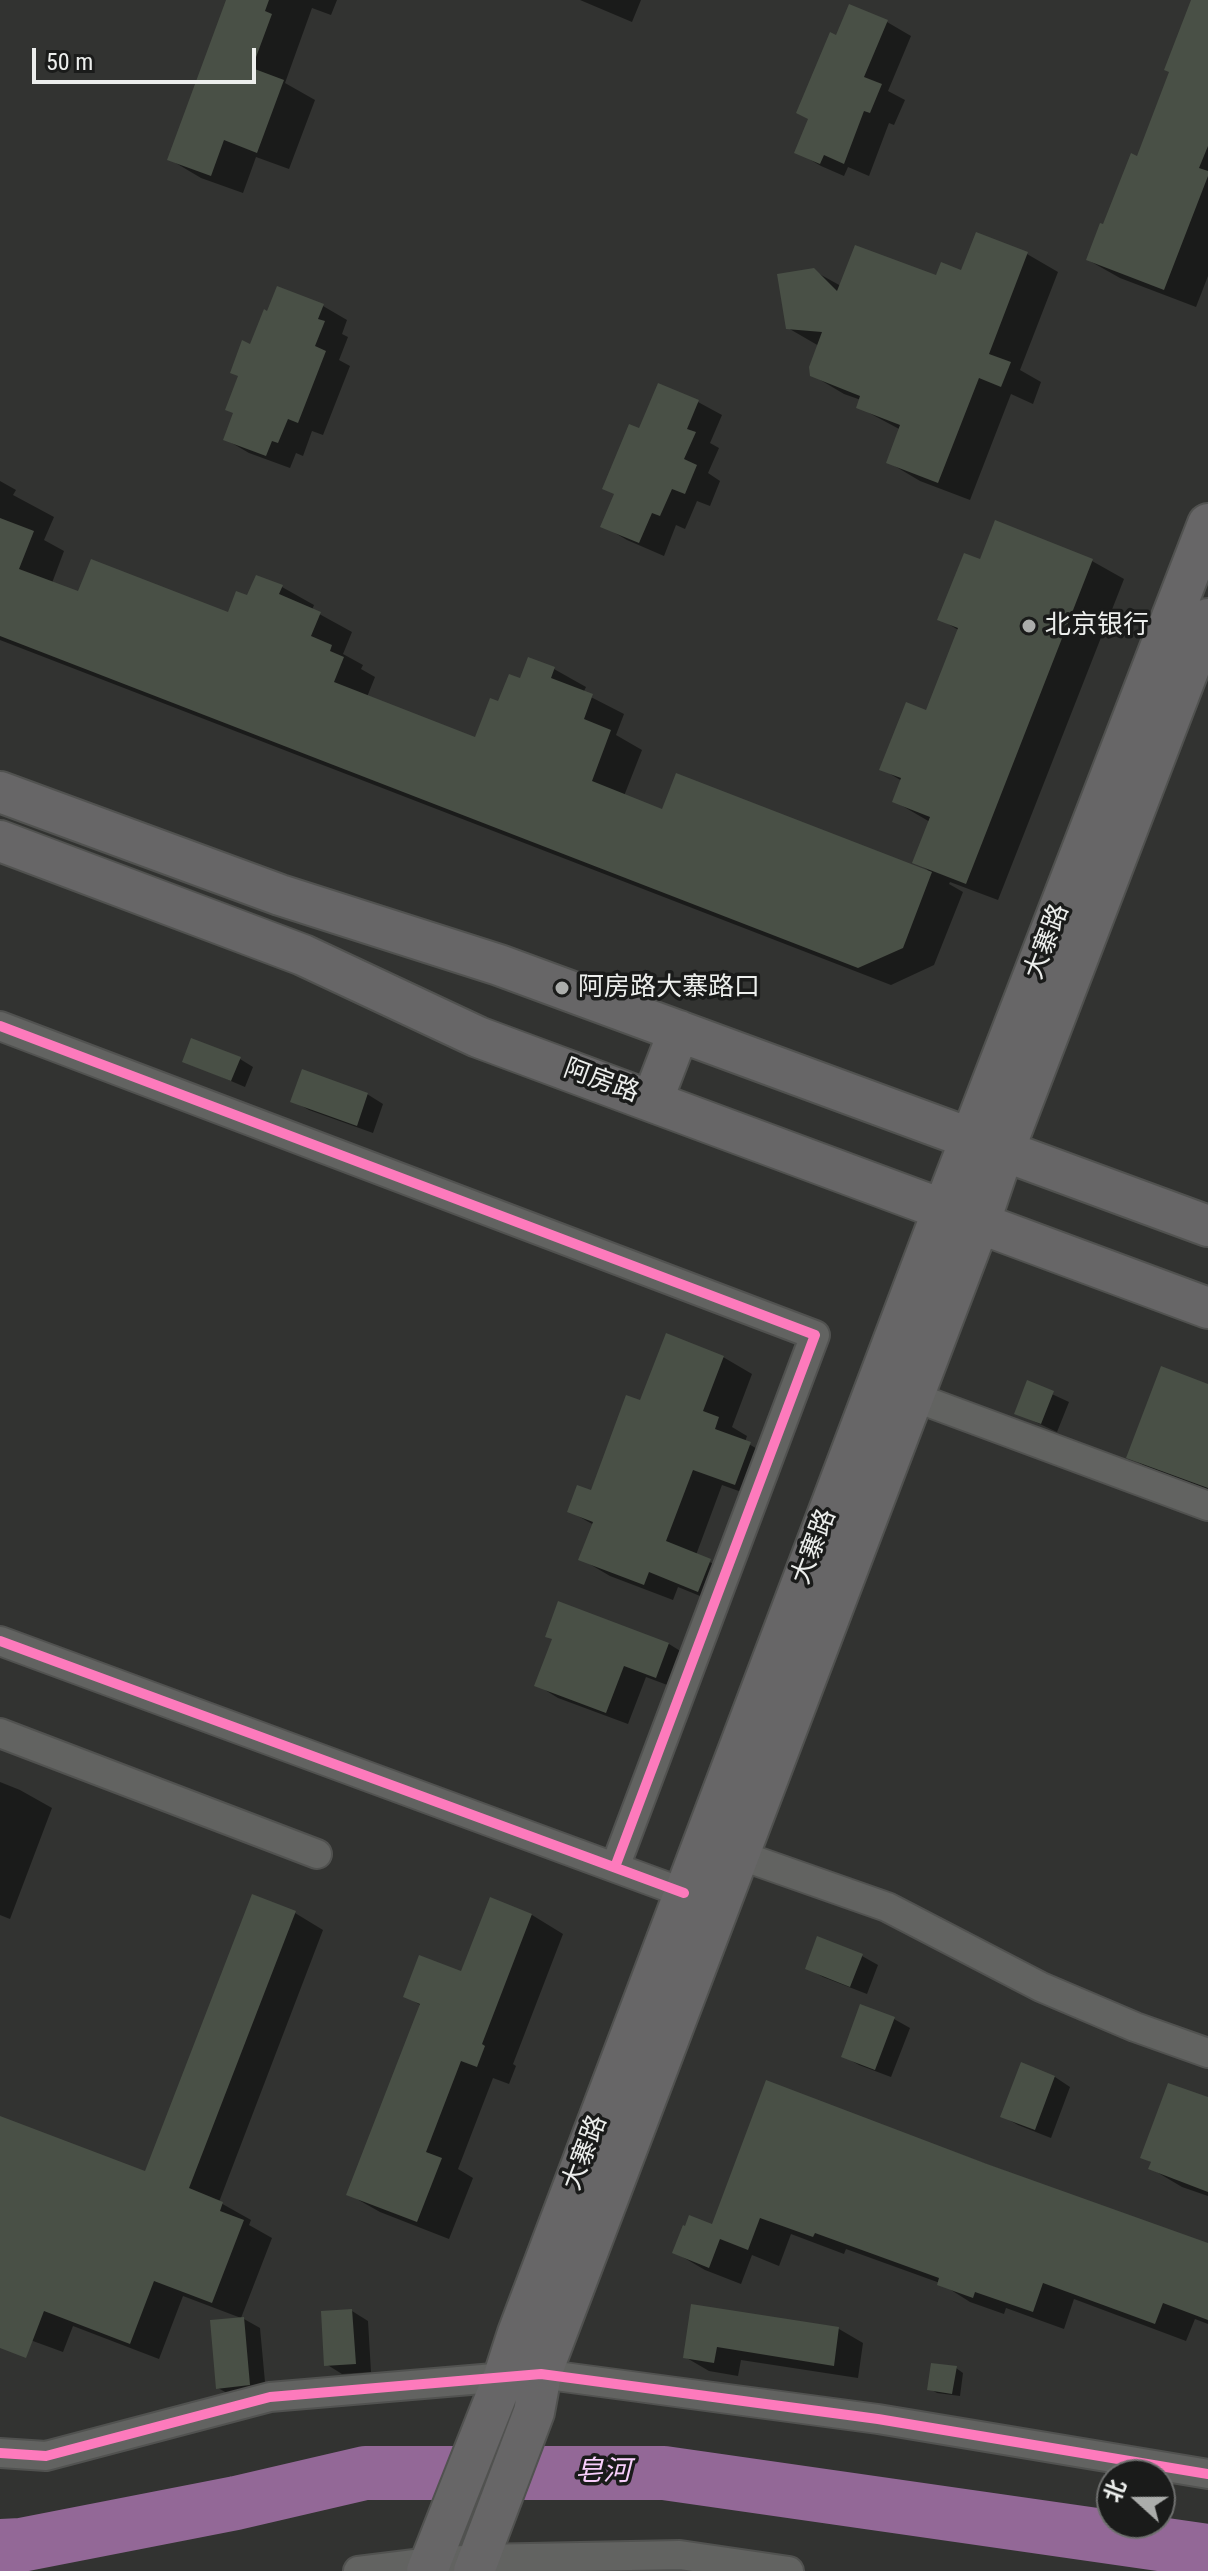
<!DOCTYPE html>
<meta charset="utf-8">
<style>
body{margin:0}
#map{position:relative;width:1208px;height:2571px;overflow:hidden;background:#323331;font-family:"Roboto Condensed","Noto Sans SC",sans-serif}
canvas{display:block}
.north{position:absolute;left:1096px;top:2459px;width:80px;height:80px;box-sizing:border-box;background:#1a1b1a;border:2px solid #6e6f6e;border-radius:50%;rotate:291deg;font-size:22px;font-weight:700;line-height:32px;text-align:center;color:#eceeec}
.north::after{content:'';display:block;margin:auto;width:28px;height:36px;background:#abadab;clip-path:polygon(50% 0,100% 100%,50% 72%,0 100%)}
.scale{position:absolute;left:32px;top:48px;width:224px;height:36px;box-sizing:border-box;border:4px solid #eceeec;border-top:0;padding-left:10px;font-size:24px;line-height:28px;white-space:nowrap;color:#eceeec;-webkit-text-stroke:6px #1a1b1a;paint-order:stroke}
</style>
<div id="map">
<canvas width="1208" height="2571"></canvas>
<div class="north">北</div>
<div class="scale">50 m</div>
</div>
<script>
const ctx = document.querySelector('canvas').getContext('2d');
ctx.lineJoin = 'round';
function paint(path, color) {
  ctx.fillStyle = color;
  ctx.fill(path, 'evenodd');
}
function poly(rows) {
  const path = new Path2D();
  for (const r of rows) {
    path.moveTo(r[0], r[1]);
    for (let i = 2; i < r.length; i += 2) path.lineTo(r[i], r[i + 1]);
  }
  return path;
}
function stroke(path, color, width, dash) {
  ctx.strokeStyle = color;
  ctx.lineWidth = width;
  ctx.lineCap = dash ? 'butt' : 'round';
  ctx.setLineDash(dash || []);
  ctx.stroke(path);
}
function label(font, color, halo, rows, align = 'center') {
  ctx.font = font + ' "Roboto Condensed","Noto Sans SC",sans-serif';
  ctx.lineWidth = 7;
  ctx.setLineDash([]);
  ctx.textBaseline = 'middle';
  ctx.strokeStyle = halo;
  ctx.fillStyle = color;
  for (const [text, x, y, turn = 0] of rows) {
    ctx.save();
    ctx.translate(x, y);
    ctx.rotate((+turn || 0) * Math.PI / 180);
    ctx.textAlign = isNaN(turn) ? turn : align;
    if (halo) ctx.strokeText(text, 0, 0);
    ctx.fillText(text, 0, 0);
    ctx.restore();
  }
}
paint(poly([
 [228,0,337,0,331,15,312,8,285,83,315,100,289,169,256,157,243,193,201,178,169,159],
 [580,0,641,0,632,22],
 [1193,0,1208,0,1208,276,1196,307,1120,278,1088,260,1138,158,1171,72],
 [887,22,911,36,888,91,905,100,894,125,889,123,869,176,848,167,844,176,821,166,797,152,837,38],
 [1027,254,1058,272,1020,370,1041,382,1033,404,1011,394,970,500,920,481,888,462,901,430,858,407,861,400,844,394,812,375,819,346,788,328,814,271,841,286,937,278],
 [278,289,323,306,347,320,342,334,348,337,339,360,350,366,323,435,312,431,303,456,296,453,290,468,249,453,225,439,235,413,252,347],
 [698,402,722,415,710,443,719,448,708,473,720,481,710,506,697,501,685,529,676,525,664,556,627,540,603,526],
 [0,481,16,490,13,495,54,517,44,540,64,551,52,583,79,594,229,615,248,598,257,577,282,587,314,605,312,610,352,632,343,654,363,665,361,669,375,677,367,697,476,740,499,704,521,681,554,669,586,687,583,693,624,714,616,735,642,750,624,796,663,811,927,872,928,870,915,862,930,822,894,801,902,781,882,769,928,713,960,631,940,619,981,562,1092,561,1124,579,998,900,950,882,949,884,963,892,934,965,891,985,0,640],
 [240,1059,253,1067,245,1087,184,1061],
 [367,1094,383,1104,373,1133,309,1110,293,1101],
 [723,1357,752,1374,732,1427,747,1436,745,1442,779,1461,764,1500,722,1485,696,1555,739,1577,727,1607,678,1587,673,1600,610,1576,581,1559,594,1525,569,1511,592,1492,641,1403],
 [1028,1383,1069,1402,1057,1432,1016,1413],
 [1208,1386,1208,1493,1160,1475,1129,1457],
 [559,1603,669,1644,690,1657,678,1689,646,1677,628,1724,558,1698,537,1685,554,1640],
 [0,1782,20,1790,52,1808,10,1919,0,1915],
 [491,1899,532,1915,563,1934,513,2064,516,2066,509,2084,493,2078,458,2169,473,2178,449,2239,380,2212,348,2194,422,2006,405,1996,462,1974],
 [295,1913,323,1930,219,2202,251,2220,249,2225,272,2238,241,2318,183,2296,159,2359,73,2326,63,2352,0,2329,0,2118,146,2174],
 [818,1939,862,1956,878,1965,867,1994,823,1977,807,1968],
 [894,2019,910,2028,891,2077,859,2065,843,2056],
 [1022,2065,1055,2077,1070,2087,1051,2138,1018,2125,1002,2116],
 [767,2083,1208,2246,1208,2324,1195,2319,1186,2341,1074,2299,1064,2329,1006,2308,1004,2314,970,2302,940,2283,846,2249,844,2254,791,2234,779,2266,752,2255,741,2284,705,2270,674,2252,713,2227],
 [1208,2100,1208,2196,1182,2187,1150,2168,1153,2163,1143,2158],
 [693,2306,839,2329,863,2343,858,2378,741,2360,738,2376,709,2371,685,2357],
 [352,2311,368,2321,371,2372,342,2374,326,2364],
 [244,2319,260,2328,266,2393,234,2397,218,2388],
 [956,2368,963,2373,960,2396,937,2393,930,2389]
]), '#0007');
stroke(poly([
 [0,2546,21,2545,236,2503,365,2473,664,2473,1208,2551]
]), '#936897', 54);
paint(poly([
 [226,0,269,0,265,11,272,14,252,68,284,80,257,153,224,140,211,176,167,160],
 [1191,0,1208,0,1208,146,1199,168,1208,171,1208,176,1164,290,1086,260,1100,223,1103,224,1131,153,1137,156,1169,72,1164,70],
 [849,4,888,20,864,77,882,84,870,113,864,111,844,164,824,155,820,164,794,153,808,119,796,113,830,32,836,35],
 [976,232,1028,252,989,354,1011,362,1001,387,979,378,938,483,886,463,900,425,856,408,860,396,810,376,809,367,822,332,786,329,777,274,814,268,837,291,855,245,936,275,941,262,961,270],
 [277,286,324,304,318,319,325,321,315,346,326,351,298,423,288,419,278,443,272,441,266,456,223,440,233,413,225,410,238,376,230,373,242,340,250,344,264,309,267,311],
 [658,383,699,400,687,429,696,432,684,459,697,465,685,494,672,489,660,516,652,513,639,543,600,527,614,494,602,489,629,424,639,428],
 [0,518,34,531,19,569,78,591,91,559,228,612,236,591,247,595,256,575,283,585,279,594,321,612,311,636,332,645,330,651,344,657,334,682,475,737,490,698,498,701,509,674,520,678,528,657,555,667,551,678,593,694,584,719,611,730,592,781,662,809,676,773,932,872,903,948,858,968,0,636],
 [995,520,1093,559,966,884,912,863,930,817,892,802,901,778,879,770,906,702,926,710,958,628,937,620,964,553,980,559],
 [191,1038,241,1057,231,1081,182,1062],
 [302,1069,368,1093,357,1126,290,1102],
 [666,1333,724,1356,703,1411,719,1417,715,1429,751,1442,735,1485,693,1470,666,1541,711,1559,698,1592,649,1572,644,1585,578,1560,593,1522,567,1512,577,1485,591,1490,626,1395,640,1400],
 [1161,1366,1208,1384,1208,1488,1126,1458],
 [1027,1380,1054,1391,1041,1424,1014,1414],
 [558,1601,669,1643,656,1678,624,1666,606,1713,534,1686,552,1639,545,1637],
 [252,1894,296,1911,189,2188,223,2202,220,2211,244,2220,212,2303,154,2281,130,2344,44,2311,26,2358,0,2348,0,2116,145,2171],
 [490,1897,532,1914,482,2044,485,2046,477,2067,461,2061,426,2152,442,2158,417,2222,346,2195,420,2004,403,1997,419,1955,461,1971],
 [817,1936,863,1954,850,1987,805,1969],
 [860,2004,895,2017,875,2070,841,2057],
 [1021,2062,1055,2076,1035,2130,1000,2117],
 [766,2080,987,2164,1208,2243,1208,2320,1163,2303,1155,2324,1043,2283,1033,2312,975,2292,973,2298,937,2285,939,2278,815,2233,813,2237,760,2218,748,2250,720,2239,709,2268,672,2253,683,2225,685,2226,689,2215,712,2224],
 [1168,2083,1208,2097,1208,2192,1148,2169,1151,2162,1140,2158],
 [691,2304,839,2327,834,2366,717,2347,714,2363,683,2358],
 [352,2309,356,2364,324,2366,321,2311],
 [244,2317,250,2385,216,2389,210,2320],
 [931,2363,957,2366,952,2394,927,2390]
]), '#495046');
const street = poly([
 [0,1026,815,1335,615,1867],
 [914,1397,1208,1506],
 [0,1641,684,1893],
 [0,1733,317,1854],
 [739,1855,887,1907,1041,1987,1135,2027,1208,2053],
 [0,2453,46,2456,270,2397,541,2374,878,2419,1208,2474],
 [358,2571,431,2562,479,2559,680,2555,789,2571]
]);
const secondary = poly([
 [0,792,280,895,499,965,1208,1226],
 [0,841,303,955,478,1037,1208,1308],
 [652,1101,679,1031],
 [427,2571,504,2376,518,2333,943,1210,1208,524],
 [474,2571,534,2412,541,2374,979,1224,1004,1150,1208,619]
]);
stroke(street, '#515250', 32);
stroke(secondary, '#515250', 44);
stroke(street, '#626361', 28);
stroke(secondary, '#676667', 40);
stroke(poly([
 [0,1026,815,1335,615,1867],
 [0,1641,684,1893],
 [0,2453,46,2456,270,2397,541,2374,878,2419,1208,2474]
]), '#fd7abc', 10);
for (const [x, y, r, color] of [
 [1029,626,8,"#abadab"],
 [562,988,8,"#abadab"]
]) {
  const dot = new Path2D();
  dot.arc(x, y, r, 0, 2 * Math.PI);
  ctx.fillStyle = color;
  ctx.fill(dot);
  stroke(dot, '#1a1b1a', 3);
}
label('26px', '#eceeec', '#1a1b1a', [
 ["北京银行",1045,626],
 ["阿房路大寨路口",578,988]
], 'left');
label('26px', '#eceeec', '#1a1b1a', [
 ["大寨路",1048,942,-69],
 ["阿房路",601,1082,20],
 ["大寨路",815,1547,-69],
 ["大寨路",586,2153,-69]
]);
label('italic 28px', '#f9cffc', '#1a1b1a', [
 ["皂河",603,2473]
]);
</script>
